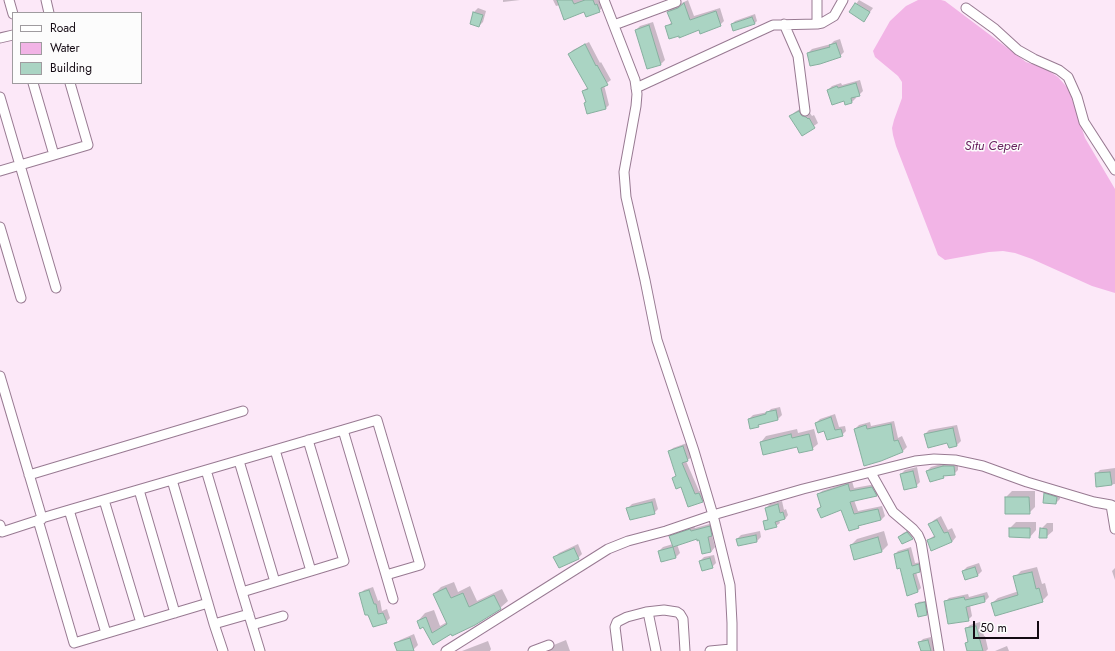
<!DOCTYPE html>
<style>
body{margin:0}
#map{position:relative;width:1115px;height:651px;overflow:hidden;background:#fce8f8;font-family:Jost,sans-serif}
canvas{display:block}
.legend{position:absolute;left:12px;top:12px;width:130px;height:72px;box-sizing:border-box;background:#fcfcfc;border:1px solid #9f9b9f;margin:0;padding:5px 7px;list-style:none;font-size:12px;color:#140a13}
.legend li{display:flex;align-items:center;gap:8px;height:20px}
.legend b{width:20px;border:1px solid #9f9b9f}
.scale{position:absolute;left:973px;top:621px;width:66px;height:18px;box-sizing:border-box;border:2px solid #140a13;border-top:0;padding-left:5px;font-size:12px;line-height:14px;white-space:nowrap;color:#140a13;-webkit-text-stroke:3px #fcfcfc;paint-order:stroke}
</style>
<div id="map">
<canvas width="1115" height="651"></canvas>
<ul class="legend">
<li><b style="height:5px;background:#fff"></b>Road</li>
<li><b style="height:11px;background:#f2b4e6"></b>Water</li>
<li><b style="height:11px;background:#aad4c3"></b>Building</li>
</ul>
<div class="scale">50 m</div>
</div>
<script>
const ctx = document.querySelector('canvas').getContext('2d');
ctx.lineJoin = 'round';
function paint(path, color) {
  ctx.fillStyle = color;
  ctx.fill(path, 'evenodd');
}
function poly(rows) {
  const path = new Path2D();
  for (const r of rows) {
    path.moveTo(r[0], r[1]);
    for (let i = 2; i < r.length; i += 2) path.lineTo(r[i], r[i + 1]);
  }
  return path;
}
function stroke(path, color, width, dash) {
  ctx.strokeStyle = color;
  ctx.lineWidth = width;
  ctx.lineCap = dash ? 'butt' : 'round';
  ctx.setLineDash(dash || []);
  ctx.stroke(path);
}
function label(font, color, halo, rows, align = 'center') {
  ctx.font = font + ' Jost,sans-serif';
  ctx.lineWidth = 3;
  ctx.setLineDash([]);
  ctx.textBaseline = 'middle';
  ctx.strokeStyle = halo;
  ctx.fillStyle = color;
  for (const [text, x, y, turn = 0] of rows) {
    ctx.save();
    ctx.translate(x, y);
    ctx.rotate((+turn || 0) * Math.PI / 180);
    ctx.textAlign = isNaN(turn) ? turn : align;
    if (halo) ctx.strokeText(text, 0, 0);
    ctx.fillText(text, 0, 0);
    ctx.restore();
  }
}
paint(poly([
 [918,0,941,0,945,1,1026,62,1046,69,1058,77,1065,85,1069,90,1085,138,1115,189,1115,293,1092,286,1032,259,1015,253,1003,251,989,252,945,260,938,255,896,146,893,135,892,128,894,120,902,98,902,82,898,76,875,57,873,51,890,21,906,6]
]), '#f2b4e6');
paint(poly([
 [503,0,520,0,503,2],
 [553,0,598,0,599,1,601,1,603,7,599,11,585,11,560,5,556,6],
 [688,0,694,16,720,8,724,21,720,25,679,35,666,27,672,22,668,12,672,8],
 [859,0,873,8,864,20,856,4],
 [478,8,486,11,483,22,479,26,471,23,474,12],
 [755,14,757,21,754,24,732,24,735,21],
 [653,22,665,60,661,64,648,68,636,30,640,26],
 [840,39,844,52,840,56,808,53,812,49,831,44,834,41],
 [589,42,600,63,601,62,611,80,604,85,609,105,605,109,585,103,586,101,583,91,588,87,569,54,573,50],
 [860,80,863,91,859,95,855,96,856,98,852,102,844,100,828,90,832,86,841,83,842,85],
 [803,107,806,113,810,113,812,116,814,115,818,123,802,134,791,116,795,112],
 [780,407,782,415,778,419,762,423,758,426,749,419,753,415,768,412,771,409],
 [835,414,839,427,845,426,846,431,842,435,825,429,816,423,820,419],
 [894,421,898,438,902,436,907,447,903,451,855,429,859,425,870,422,871,426],
 [957,425,961,441,957,445,949,447,948,442,925,434,929,430],
 [797,429,798,433,814,429,818,444,812,449,798,446,761,442,766,436],
 [687,443,692,457,686,461,699,491,703,490,706,497,702,501,681,486,673,478,677,475,669,452,673,448],
 [948,462,958,462,958,470,954,474,946,475,943,477,927,471,931,467],
 [917,467,920,482,916,486,901,474,905,470],
 [1115,468,1115,484,1097,486,1096,474,1100,470],
 [852,481,854,488,876,484,880,491,877,495,854,500,858,511,882,506,885,516,881,520,861,524,858,527,842,508,818,509,821,506,818,495,822,491],
 [1049,490,1060,493,1060,499,1056,503,1045,494],
 [1012,491,1035,491,1035,507,1029,513,1006,497],
 [655,498,658,509,654,513,628,508,632,504],
 [782,501,784,510,786,509,788,515,785,519,779,520,780,523,776,526,764,522,769,518,766,508,770,504],
 [941,516,948,530,952,528,956,537,952,542,928,540,935,535,930,524,934,520],
 [1016,522,1036,522,1036,530,1030,537,1010,528],
 [713,523,716,531,712,535,715,547,711,552,700,539,697,538,677,544,680,553,676,557,662,561,659,551,663,547,673,544,670,537,674,533,694,526,695,528],
 [1047,523,1053,523,1053,531,1046,537,1041,529],
 [912,529,916,534,912,538,902,543,899,537,903,533],
 [760,531,761,537,757,541,738,545,737,539,741,535],
 [884,531,888,545,882,551,851,545,857,539],
 [578,544,582,554,578,558,555,557,559,553],
 [911,547,915,563,922,562,923,567,919,571,916,572,921,588,918,591,900,567,895,554,898,551],
 [714,555,716,563,712,567,700,561,704,557],
 [979,563,982,571,978,575,963,571,967,567],
 [1037,567,1042,584,1045,583,1048,595,1042,601,992,603,998,598,1019,591,1015,577,1021,571],
 [1115,568,1115,580,1112,571],
 [454,582,458,592,470,586,477,601,502,589,508,601,500,608,433,644,423,626,418,621,425,613,434,610,440,626,447,622,434,594,441,587],
 [373,587,378,601,380,600,382,611,387,609,390,618,386,622,373,626,360,594,364,590],
 [987,592,989,597,985,601,970,605,972,616,968,620,945,602,949,598,968,594,969,597],
 [926,601,928,612,926,614,917,604,918,602],
 [980,622,984,636,985,636,988,649,986,651,968,651,966,643,969,640,966,629,970,625],
 [414,634,418,645,414,649,408,651,398,651,396,644,400,640],
 [931,637,935,651,923,651,919,643,923,639],
 [566,640,570,651,539,651],
 [488,641,491,649,490,651,462,651],
 [1007,646,1009,651,995,651]
]), '#0003');
const building = poly([
 [557,0,572,0,574,4,585,0,593,0,595,5,597,4,600,12,586,17,584,12,564,20,557,0],
 [684,3,690,20,716,11,721,26,700,34,699,30,679,38,679,36,669,39,665,26,672,24,667,12,678,8,684,3],
 [855,3,870,12,864,22,849,12,855,3],
 [473,12,483,15,479,27,470,24,473,12],
 [752,17,755,24,733,31,731,24,752,17],
 [649,25,661,65,647,69,635,30,649,25],
 [836,43,841,57,820,64,810,66,807,53,830,47,829,45,836,43],
 [585,44,596,66,597,65,608,85,601,88,606,109,587,114,584,103,586,102,582,91,588,89,568,54,585,44],
 [856,83,860,96,851,98,852,103,845,105,844,101,832,105,827,90,837,86,838,88,856,83],
 [799,111,802,116,806,117,808,119,809,118,815,128,802,136,789,116,799,111],
 [776,410,778,420,758,425,759,427,750,429,748,419,766,414,766,412,776,410],
 [831,417,835,430,841,429,843,436,827,440,824,431,818,433,815,423,831,417],
 [891,424,894,441,898,440,903,452,881,461,864,466,854,429,866,425,867,429,891,424],
 [953,428,957,446,949,448,947,443,928,448,924,434,953,428],
 [791,434,792,438,809,434,813,450,799,453,797,447,763,455,760,442,791,434],
 [683,446,688,461,682,463,695,494,699,493,703,502,688,507,681,487,676,489,672,478,676,476,668,451,683,446],
 [943,466,954,466,955,475,943,476,944,478,930,482,926,471,943,466],
 [913,471,917,487,904,490,900,474,913,471],
 [1110,472,1112,485,1096,487,1095,473,1110,472],
 [848,484,850,491,872,487,877,496,850,502,854,514,878,509,881,520,858,526,859,528,849,531,841,510,821,518,817,509,821,507,817,494,848,484],
 [1044,493,1057,497,1056,504,1043,503,1044,493],
 [1005,497,1029,497,1030,514,1005,514,1005,497],
 [652,502,655,514,630,520,626,508,652,502],
 [778,504,780,513,783,512,785,519,775,522,777,527,765,530,763,521,768,520,765,508,778,504],
 [937,520,944,533,948,532,952,542,931,551,927,540,935,537,928,524,937,520],
 [710,526,712,536,708,537,711,552,702,554,699,540,697,541,697,539,673,547,676,558,661,562,658,551,673,547,669,536,690,529,691,531,710,526],
 [1009,528,1030,528,1030,538,1009,537,1009,528],
 [1040,528,1047,529,1047,538,1039,538,1040,528],
 [907,532,913,539,902,544,898,537,907,532],
 [756,535,757,542,738,546,736,539,756,535],
 [878,537,882,552,854,560,850,545,878,537],
 [574,548,579,559,559,568,553,557,574,548],
 [908,550,912,566,919,564,920,572,913,574,918,592,907,596,900,568,897,569,894,554,908,550],
 [710,558,713,568,702,571,699,561,710,558],
 [975,567,978,576,965,580,962,571,975,567],
 [1032,572,1036,589,1039,588,1043,602,995,616,991,603,1018,595,1013,576,1032,572],
 [446,588,451,598,463,593,469,607,494,595,501,609,475,625,452,636,451,634,433,645,423,627,420,629,417,621,426,617,432,633,447,624,433,594,446,588],
 [369,590,374,604,376,604,378,614,383,613,387,623,373,627,368,615,365,615,359,593,369,590],
 [984,596,985,602,966,607,969,621,948,624,944,601,964,597,965,600,984,596],
 [925,602,927,615,918,617,915,604,925,602],
 [976,626,983,651,967,651,965,643,968,642,965,628,976,626],
 [410,638,414,651,397,651,394,643,410,638],
 [928,640,931,651,921,651,918,642,928,640]
]);
paint(building, '#aad4c3');
stroke(building, '#87af9f', 1);
const street = poly([
 [9,0,13,14],
 [46,0,49,13],
 [604,0,635,80,637,94,636,106,624,172,626,197,645,280,657,340,694,451,713,515,730,585,732,623,732,651],
 [817,0,817,24],
 [966,8,995,29,1018,50,1034,59,1059,70,1068,77,1077,97,1084,122,1115,170],
 [784,24,798,56,805,111],
 [614,25,676,2],
 [0,38,13,35],
 [33,83,54,155],
 [636,88,773,25,817,24,822,23,834,16,843,0],
 [0,97,56,288],
 [0,171,88,145,70,83],
 [0,227,21,298],
 [0,376,42,518,69,510,172,480,343,430,377,420,420,565,386,575,343,430],
 [275,450,311,571],
 [239,461,275,582],
 [206,470,242,592,344,561,308,440],
 [871,473,893,512,913,529,918,535,921,542,939,651],
 [29,475,243,411],
 [172,480,214,624,249,614],
 [139,490,175,613],
 [104,500,141,623],
 [1111,505,1115,529],
 [69,510,106,633],
 [38,520,74,643,208,603],
 [0,525,2,532,42,519],
 [386,575,393,599],
 [242,592,260,651],
 [648,612,656,651],
 [214,624,223,651],
 [252,625,283,616],
 [446,651,608,549,628,541,666,531,713,515,803,489,915,461,934,459,955,460,983,466,1027,482,1094,502,1111,505,1115,507],
 [533,651,549,645],
 [618,651,615,627,617,622,627,617,646,612,664,610,677,612,680,614,683,619,685,651],
 [710,651,731,649]
]);
stroke(street, '#987a92', 11);
stroke(street, '#fff', 9);
label('italic 13px', '#6a2461', '#fcfcfc', [
 ["Situ Ceper",993,147]
]);
</script>
